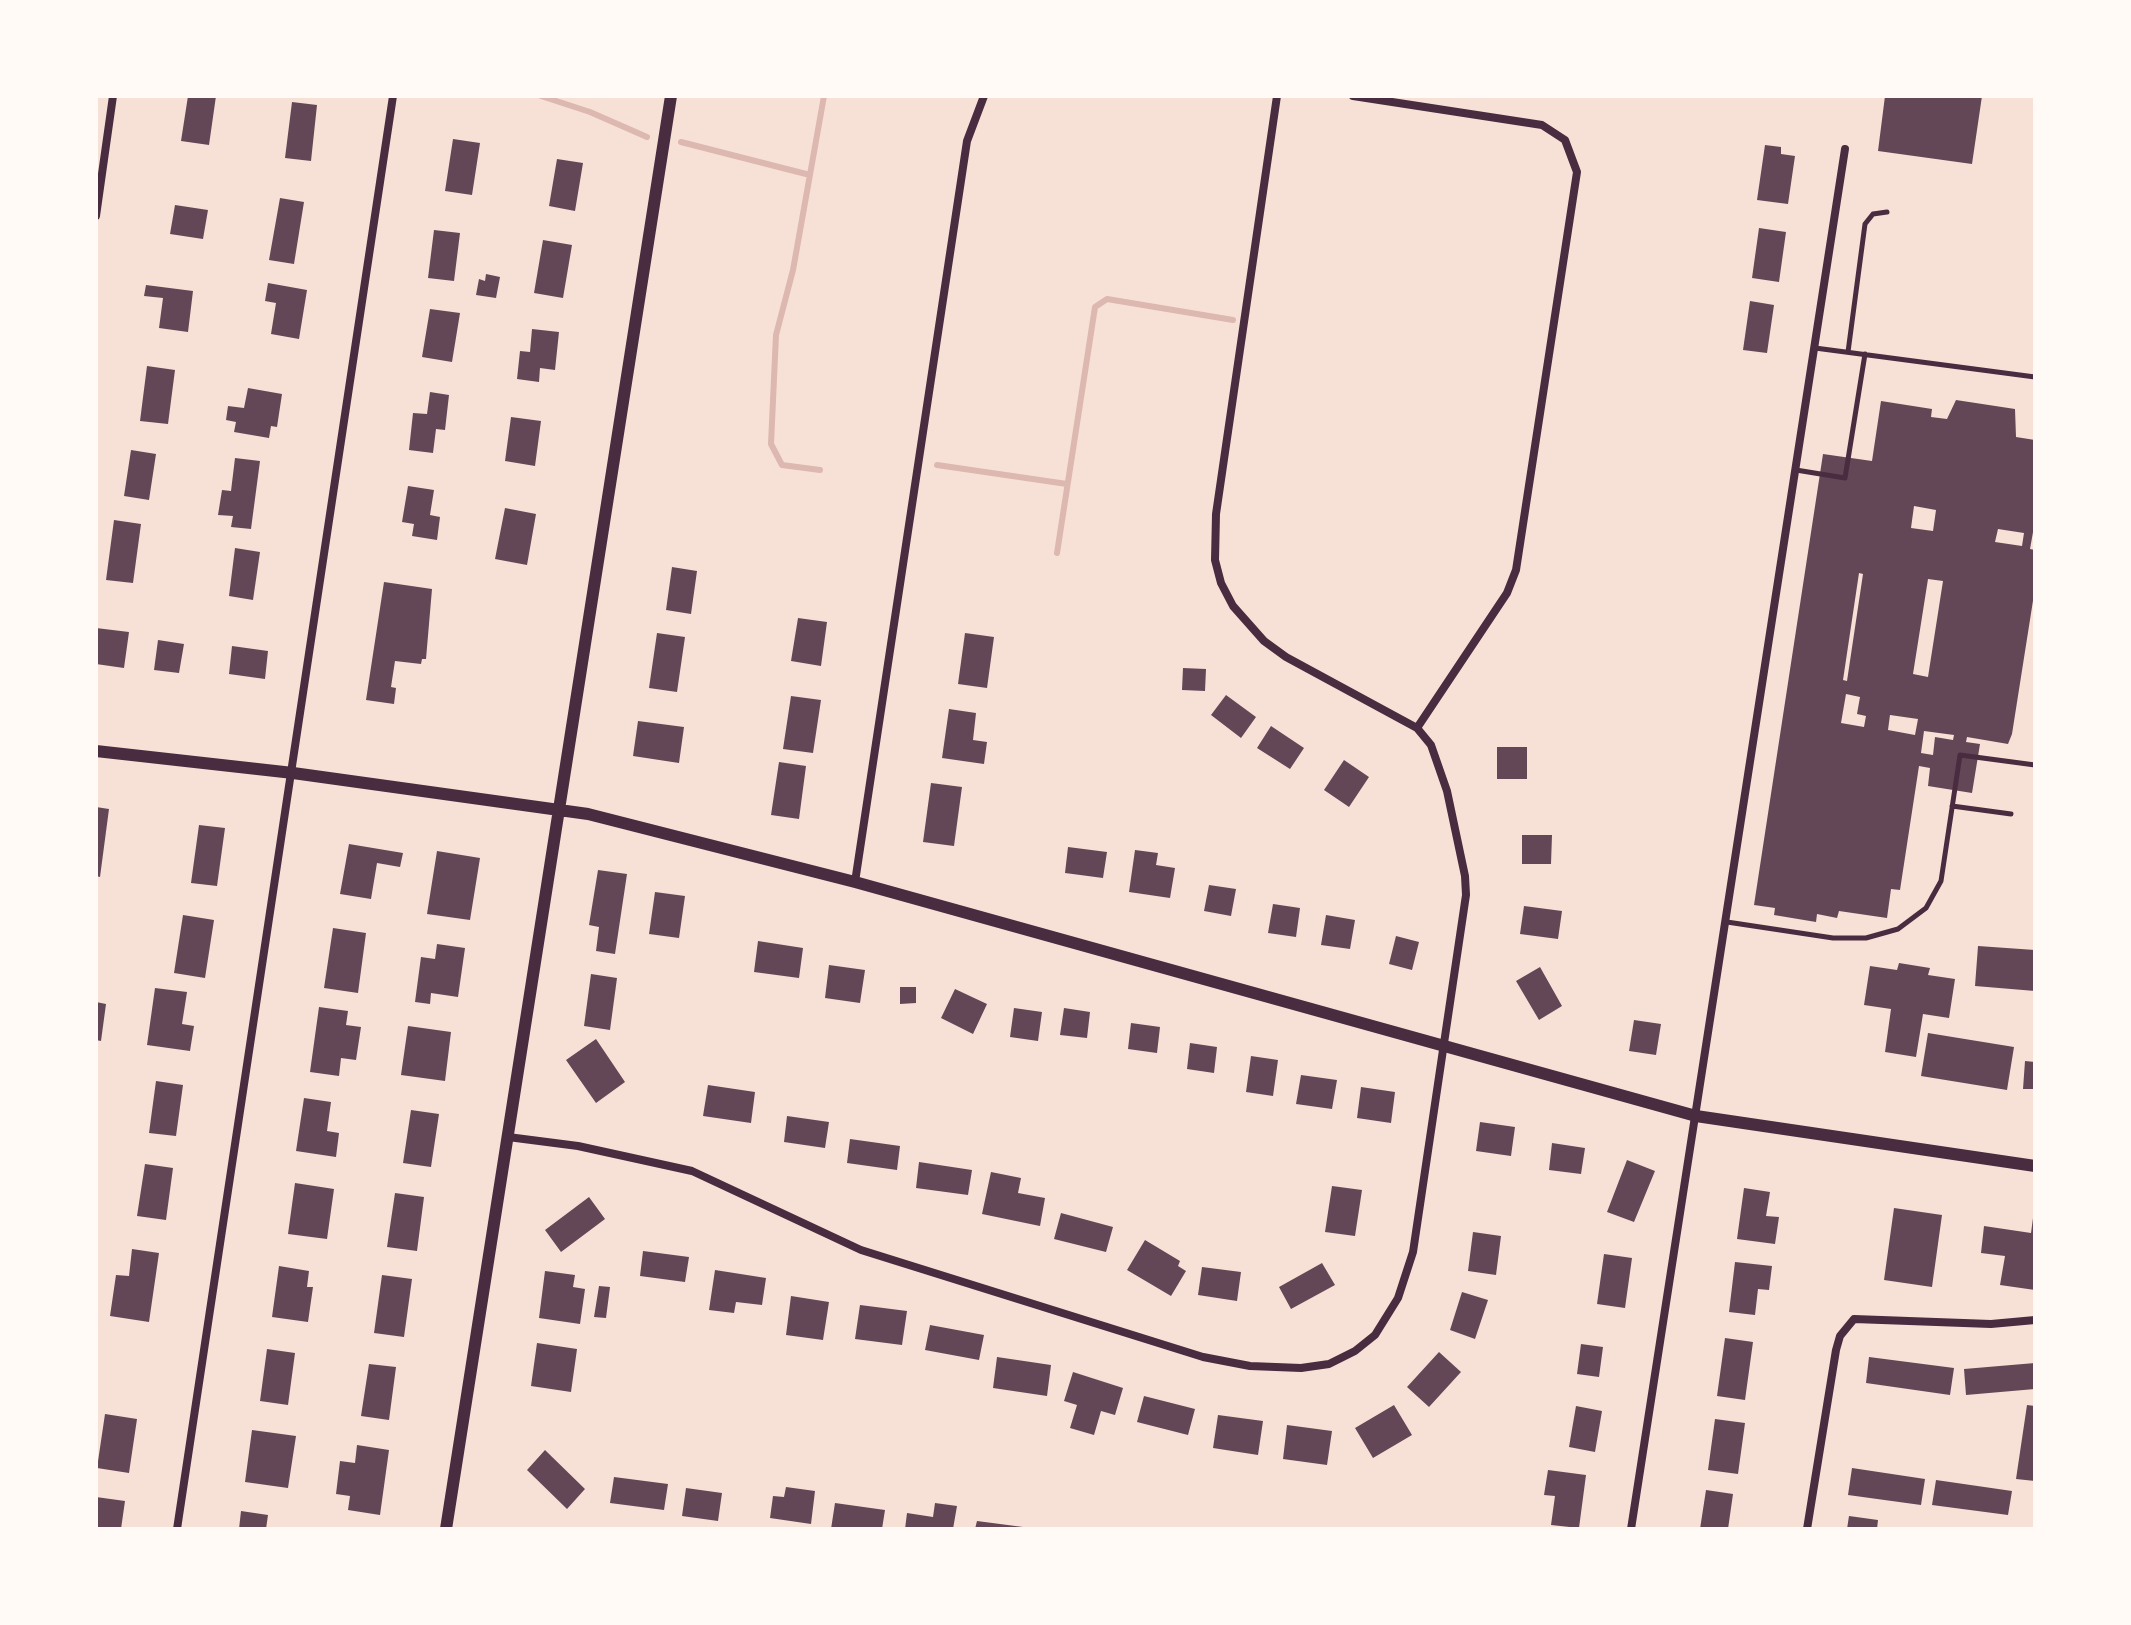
<!DOCTYPE html>
<style>
body{margin:0}
#map{position:relative;width:2131px;height:1625px;overflow:hidden;background:#f7e1d7;font-family:"DejaVu Sans",sans-serif}
canvas{display:block}
.frame{position:absolute;inset:0;border:98px solid #fffaf5;pointer-events:none}
</style>
<div id="map">
<canvas width="2131" height="1625"></canvas>
<div class="frame"></div>
</div>
<script>
const ctx = document.querySelector('canvas').getContext('2d');
ctx.lineJoin = 'round';
function poly(rows) {
  const path = new Path2D();
  for (const r of rows) {
    path.moveTo(r[0], r[1]);
    for (let i = 2; i < r.length; i += 2) path.lineTo(r[i], r[i + 1]);
  }
  return path;
}
function stroke(path, color, width, dash) {
  ctx.strokeStyle = color;
  ctx.lineWidth = width;
  ctx.lineCap = dash ? 'butt' : 'round';
  ctx.setLineDash(dash || []);
  ctx.stroke(path);
}
function paint(path, color) {
  ctx.fillStyle = color;
  ctx.fill(path, 'evenodd');
}
stroke(poly([
 [541,96,590,112,647,137],
 [681,142,810,175],
 [937,465,1067,484],
 [820,470,782,465,771,444,776,335,793,270,824,96],
 [1057,553,1095,307,1107,299,1233,320]
]), '#dcb8b0', 6);
paint(poly([
 [188,96,216,96,209,145,181,141],
 [1885,96,1982,96,1972,164,1878,151],
 [292,102,317,105,311,161,285,158],
 [453,139,480,143,472,195,445,191],
 [1765,145,1781,147,1781,154,1795,156,1788,204,1757,200],
 [557,159,583,163,575,211,549,206],
 [280,198,304,202,294,264,269,260],
 [175,205,208,210,203,239,170,234],
 [1759,228,1786,232,1779,282,1752,278],
 [434,230,460,233,454,281,428,278],
 [543,240,572,245,563,298,534,293],
 [486,274,500,277,496,298,476,295,479,279,485,281],
 [268,283,307,290,299,339,271,334,276,303,265,301],
 [146,285,193,291,188,332,159,328,163,298,144,296],
 [1750,301,1774,305,1767,353,1743,350],
 [430,309,460,313,452,362,422,357],
 [532,329,559,332,555,370,540,368,539,382,517,379,520,351,530,352],
 [147,366,175,370,168,424,140,421],
 [248,388,282,394,277,427,271,426,269,438,234,432,236,422,226,420,228,406,244,408],
 [430,392,449,395,445,430,436,429,433,453,409,450,413,413,427,414],
 [1956,400,2015,409,2016,437,2035,440,2035,521,2030,549,2035,550,2035,588,2012,734,2008,744,1967,737,1966,742,1980,744,1972,793,1928,786,1930,768,1919,766,1900,890,1891,889,1887,918,1839,911,1837,918,1817,914,1816,922,1774,915,1775,908,1754,905,1823,454,1872,461,1881,401,1932,409,1931,417,1947,419],
 [1914,506,1936,510,1933,531,1911,528],
 [1998,529,2024,533,2022,546,1995,542],
 [1859,573,1863,574,1847,681,1843,680],
 [1928,579,1943,581,1928,677,1913,674],
 [1846,694,1860,697,1857,714,1866,716,1864,727,1841,723],
 [1890,715,1918,719,1915,735,1888,730],
 [1924,731,1954,735,1953,740,1935,737,1933,755,1921,753],
 [511,417,541,421,535,466,505,461],
 [131,450,156,454,149,500,124,496],
 [235,458,260,461,251,529,231,527,233,516,218,515,222,490,231,491],
 [408,486,434,490,430,515,440,517,437,540,412,536,414,524,402,522],
 [505,508,536,514,527,565,495,559],
 [114,520,141,524,133,583,106,580],
 [235,548,260,552,253,600,229,596],
 [672,567,697,571,691,614,666,610],
 [384,582,432,589,426,659,422,659,421,664,395,661,391,687,396,688,394,704,366,700],
 [798,618,827,622,821,666,791,661],
 [96,628,129,632,124,668,96,664],
 [657,633,685,637,677,692,649,688],
 [965,633,994,637,987,688,958,684],
 [158,640,184,644,179,673,154,670],
 [232,646,268,651,265,679,229,674],
 [1183,668,1206,669,1205,691,1182,690],
 [1226,695,1256,717,1241,738,1211,715],
 [791,696,821,700,813,753,783,749],
 [949,709,976,713,973,740,987,742,984,764,942,758],
 [638,721,684,727,679,763,633,756],
 [1271,726,1304,748,1290,769,1257,748],
 [1497,747,1527,747,1527,779,1497,779],
 [1344,760,1369,777,1349,807,1324,790],
 [779,762,806,766,799,819,771,815],
 [931,783,962,787,954,846,923,842],
 [96,807,109,809,100,877,96,876],
 [199,825,225,828,217,886,191,883],
 [1522,835,1552,835,1551,864,1522,864],
 [349,844,403,853,400,867,377,863,371,899,340,894],
 [1068,847,1107,852,1103,878,1065,873],
 [1135,850,1158,853,1156,865,1175,868,1170,898,1129,892],
 [437,851,480,858,470,920,427,914],
 [598,870,627,874,615,954,596,951,599,927,589,925],
 [1209,885,1236,889,1231,916,1204,911],
 [655,892,685,896,679,938,649,934],
 [1273,904,1300,908,1296,937,1268,933],
 [1524,906,1562,911,1558,939,1520,934],
 [183,915,214,920,205,978,174,973],
 [1326,915,1355,920,1350,949,1321,945],
 [333,928,366,933,358,993,324,988],
 [1396,936,1419,942,1412,970,1389,964],
 [758,941,803,948,799,978,754,972],
 [437,944,465,948,458,997,431,993,430,1004,415,1002,421,957,435,959],
 [1978,946,2035,950,2035,991,1975,986],
 [1899,963,1930,968,1928,975,1955,979,1949,1018,1923,1014,1916,1057,1885,1052,1891,1009,1864,1005,1870,966,1897,970],
 [829,965,865,970,860,1003,825,998],
 [1540,967,1562,1006,1539,1020,1516,981],
 [591,974,617,978,610,1030,584,1026],
 [900,987,916,987,916,1003,900,1004],
 [155,988,187,992,182,1024,194,1026,190,1051,147,1045],
 [955,989,987,1004,973,1034,941,1018],
 [96,1002,106,1004,101,1041,96,1040],
 [319,1007,348,1011,346,1025,361,1027,356,1060,341,1058,339,1076,310,1072],
 [1014,1008,1042,1012,1038,1041,1010,1037],
 [1064,1008,1090,1012,1087,1038,1060,1035],
 [1634,1020,1661,1024,1656,1055,1629,1051],
 [1131,1023,1160,1027,1157,1053,1128,1049],
 [408,1026,451,1032,445,1081,401,1075],
 [1928,1033,2014,1047,2007,1090,1921,1076],
 [596,1039,625,1082,596,1103,566,1060],
 [1190,1043,1217,1047,1214,1073,1187,1069],
 [1251,1056,1278,1060,1273,1096,1246,1092],
 [2025,1061,2035,1062,2035,1089,2023,1089],
 [1301,1075,1337,1080,1332,1109,1296,1104],
 [156,1081,183,1085,176,1136,149,1133],
 [708,1085,755,1092,751,1123,703,1116],
 [1361,1087,1395,1092,1391,1123,1357,1118],
 [304,1098,331,1102,327,1131,339,1133,336,1157,296,1151],
 [411,1110,439,1114,431,1167,403,1163],
 [787,1116,829,1122,825,1148,784,1142],
 [1480,1122,1515,1127,1511,1156,1476,1151],
 [850,1139,900,1146,897,1170,847,1163],
 [1552,1143,1585,1148,1581,1174,1549,1170],
 [1627,1160,1655,1171,1634,1222,1607,1212],
 [919,1162,972,1170,968,1195,916,1188],
 [145,1164,173,1168,166,1220,137,1216],
 [991,1172,1021,1178,1018,1193,1045,1198,1040,1226,982,1214],
 [295,1183,334,1189,327,1239,288,1234],
 [1332,1186,1362,1190,1355,1236,1325,1232],
 [1744,1188,1770,1192,1766,1216,1779,1217,1775,1244,1737,1239],
 [395,1193,424,1197,417,1251,387,1247],
 [589,1197,605,1219,561,1252,545,1230],
 [1894,1208,1942,1215,1932,1287,1884,1280],
 [1061,1213,1113,1227,1106,1252,1054,1239],
 [2033,1218,2035,1290,2000,1285,2005,1256,1981,1253,1984,1226,2031,1233],
 [1473,1232,1501,1236,1496,1275,1468,1271],
 [1145,1240,1180,1261,1178,1266,1186,1271,1171,1296,1127,1270],
 [132,1249,159,1253,149,1322,110,1316,116,1275,129,1276],
 [643,1251,689,1257,685,1282,640,1276],
 [1604,1254,1632,1258,1625,1308,1597,1304],
 [1735,1262,1772,1266,1769,1290,1758,1289,1755,1315,1729,1312],
 [1322,1263,1335,1285,1291,1309,1279,1287],
 [279,1266,309,1271,307,1287,313,1287,308,1322,272,1317],
 [1202,1267,1241,1272,1237,1301,1198,1295],
 [715,1270,766,1278,762,1305,736,1302,734,1313,709,1310],
 [545,1271,575,1275,573,1287,585,1289,580,1324,539,1318],
 [382,1275,412,1279,404,1337,374,1333],
 [599,1286,610,1287,606,1318,594,1317],
 [1462,1292,1488,1300,1475,1339,1450,1330],
 [791,1296,829,1302,823,1340,786,1335],
 [860,1305,907,1311,902,1345,855,1339],
 [930,1325,984,1335,979,1360,925,1350],
 [1725,1338,1753,1342,1745,1400,1717,1396],
 [537,1343,577,1349,571,1392,531,1386],
 [1581,1344,1603,1347,1599,1377,1577,1374],
 [267,1349,295,1353,288,1405,260,1401],
 [1439,1352,1461,1372,1429,1407,1407,1387],
 [997,1357,1051,1365,1047,1396,993,1388],
 [1869,1357,1954,1368,1950,1395,1866,1383],
 [2035,1363,2035,1389,1966,1395,1964,1369],
 [369,1364,396,1367,389,1420,361,1416],
 [1073,1372,1123,1388,1115,1415,1101,1411,1094,1435,1070,1428,1077,1405,1064,1401],
 [1144,1396,1195,1409,1188,1435,1137,1422],
 [1394,1405,1412,1435,1373,1458,1355,1428],
 [2027,1405,2035,1406,2035,1481,2016,1479],
 [1576,1406,1602,1411,1595,1452,1569,1447],
 [105,1414,137,1419,129,1473,97,1468],
 [1218,1415,1263,1421,1258,1455,1213,1448],
 [1715,1419,1745,1423,1738,1474,1708,1470],
 [1287,1425,1332,1431,1327,1465,1283,1459],
 [252,1430,296,1436,288,1488,245,1482],
 [357,1445,389,1450,380,1515,348,1510,350,1496,336,1494,340,1461,355,1463],
 [545,1450,585,1489,567,1509,527,1470],
 [1852,1468,1925,1479,1921,1505,1848,1495],
 [1548,1470,1586,1475,1579,1528,1551,1525,1555,1496,1544,1495],
 [614,1477,668,1484,664,1510,610,1503],
 [1936,1480,2012,1491,2008,1515,1932,1505],
 [786,1487,815,1491,811,1524,770,1518,773,1496,784,1497],
 [686,1488,722,1493,718,1521,682,1516],
 [1706,1490,1733,1494,1728,1529,1700,1529],
 [96,1497,125,1501,121,1529,96,1529],
 [835,1503,885,1510,882,1529,831,1529],
 [935,1503,957,1506,953,1529,905,1529,907,1513,933,1517],
 [241,1511,268,1515,266,1529,239,1529],
 [1849,1516,1878,1520,1877,1529,1847,1529],
 [977,1521,1023,1527,1023,1529,975,1529]
]), '#644757');
stroke(poly([
 [1815,348,2035,377],
 [1848,352,1865,224,1873,214,1887,212],
 [1796,470,1845,478,1865,354],
 [1952,806,2011,814],
 [1727,922,1833,938,1866,938,1898,929,1926,908,1941,881,1960,755,2035,765]
]), '#4a2c40', 5);
stroke(poly([
 [1353,96,1542,125,1565,140,1577,172,1516,570,1507,593,1417,728],
 [96,216,113,96],
 [855,882,967,141,984,96],
 [508,1137,578,1146,692,1171,861,1250,1203,1357,1250,1366,1301,1368,1329,1364,1355,1351,1375,1335,1398,1298,1413,1252,1466,895,1465,876,1447,791,1431,745,1417,728,1286,657,1264,641,1233,606,1221,583,1215,560,1216,514,1277,96],
 [177,1529,393,96],
 [1631,1529,1845,149],
 [1807,1529,1836,1350,1840,1336,1854,1319,1991,1324,2035,1320]
]), '#4a2c40', 8);
stroke(poly([
 [96,751,293,773,588,814,855,882,1696,1116,2035,1166],
 [446,1529,671,96]
]), '#4a2c40', 12);
</script>
